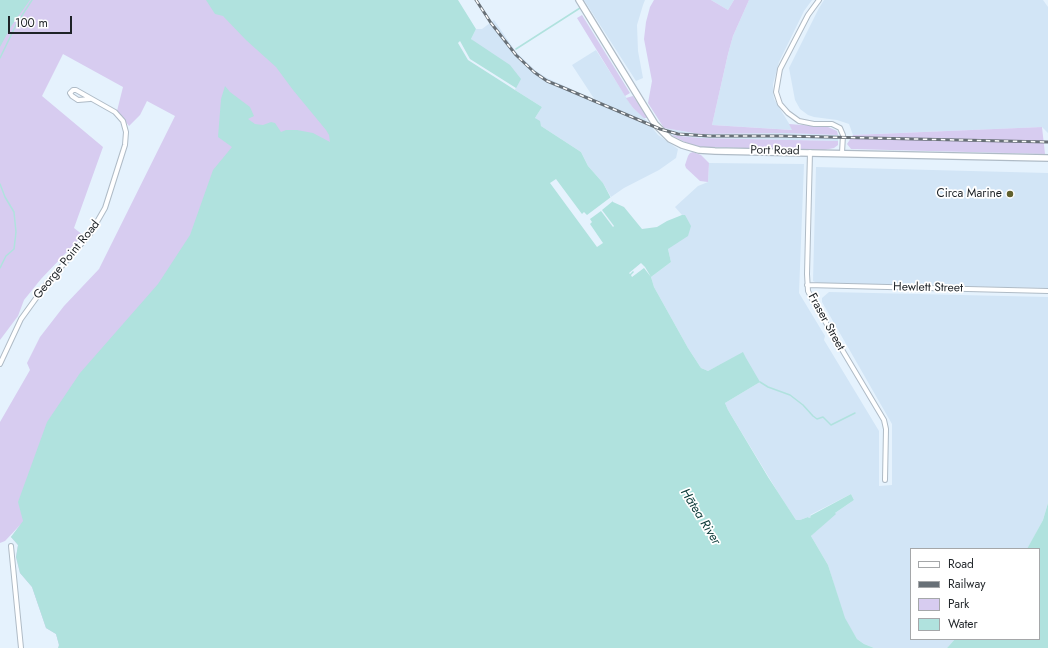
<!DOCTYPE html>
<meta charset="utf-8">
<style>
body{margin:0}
#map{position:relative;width:1048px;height:648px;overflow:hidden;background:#e5f2fd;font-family:Jost,sans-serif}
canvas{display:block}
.legend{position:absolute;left:910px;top:548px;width:130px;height:92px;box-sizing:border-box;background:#fff;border:1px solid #a5a7a9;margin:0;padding:5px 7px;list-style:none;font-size:12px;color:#1e2327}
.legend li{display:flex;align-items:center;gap:8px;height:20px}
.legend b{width:20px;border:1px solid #a5a7a9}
.scale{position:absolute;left:8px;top:16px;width:64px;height:18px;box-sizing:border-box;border:2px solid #1e2327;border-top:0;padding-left:5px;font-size:12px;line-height:14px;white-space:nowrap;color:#1e2327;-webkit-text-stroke:3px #fff;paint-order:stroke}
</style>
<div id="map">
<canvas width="1048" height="648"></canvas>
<ul class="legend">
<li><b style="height:5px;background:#fff"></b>Road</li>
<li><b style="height:5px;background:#687077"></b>Railway</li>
<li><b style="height:11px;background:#d7ccf0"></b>Park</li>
<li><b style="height:11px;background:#b0e2de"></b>Water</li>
</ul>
<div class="scale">100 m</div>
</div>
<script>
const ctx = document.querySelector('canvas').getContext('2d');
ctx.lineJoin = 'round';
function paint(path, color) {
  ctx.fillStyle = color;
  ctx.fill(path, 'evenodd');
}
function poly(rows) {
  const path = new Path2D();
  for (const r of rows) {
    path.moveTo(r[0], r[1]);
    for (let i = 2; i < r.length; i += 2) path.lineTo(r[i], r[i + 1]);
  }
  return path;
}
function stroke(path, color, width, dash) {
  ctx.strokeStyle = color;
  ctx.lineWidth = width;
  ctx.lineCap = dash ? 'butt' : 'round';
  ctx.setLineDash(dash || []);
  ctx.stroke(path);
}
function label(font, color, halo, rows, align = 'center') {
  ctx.font = font + ' Jost,sans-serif';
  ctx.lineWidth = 3.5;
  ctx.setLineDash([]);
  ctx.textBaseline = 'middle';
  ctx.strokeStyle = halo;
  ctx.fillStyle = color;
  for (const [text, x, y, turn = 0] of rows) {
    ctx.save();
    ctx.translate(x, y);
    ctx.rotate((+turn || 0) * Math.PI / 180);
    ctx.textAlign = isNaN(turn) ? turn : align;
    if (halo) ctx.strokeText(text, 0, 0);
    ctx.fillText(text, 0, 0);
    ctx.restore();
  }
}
paint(poly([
 [584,0,645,0,643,5,637,25,638,51,643,78,636,81],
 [711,0,734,0,728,10],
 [749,0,812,0,804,11,779,62,773,84,773,93,774,99,793,130,712,125,728,54,733,36],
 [824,0,1043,0,1048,7,1048,133,1042,127,853,135,849,124,837,120,814,117,808,115,800,109,795,100,789,68,819,8],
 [494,20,516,52,536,71,547,78,595,100,572,65,596,50,633,108,643,116,658,135,678,149,676,158,659,170,624,188,611,197,603,183,588,166,581,152,541,126,535,118,542,107,515,90,471,39,476,29,482,29],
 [664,128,700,134,786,133,838,135,838,141,699,138,671,135],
 [709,163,804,164,799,293,825,336,824,340,879,431,879,486,892,485,892,424,822,302,822,298,829,292,1048,297,1048,503,1043,520,1029,546,1027,549,911,549,911,639,955,639,947,648,874,648,864,644,857,639,844,618,828,565,811,536,835,513,854,500,851,494,810,515,811,517,809,518,808,517,800,520,796,520,779,494,728,410,725,403,760,382,720,365,708,371,701,368,688,348,654,287,651,277,671,262,668,249,682,215,675,207,698,186,708,182],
 [816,167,1048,173,1048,288,817,283,813,281]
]), '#d2e5f6');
paint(poly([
 [0,0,293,0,337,61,330,143,118,526,58,648,59,645,56,634,46,628,32,587,20,573,16,557,18,545,11,537,21,524,5,541,0,543,0,422,30,370,27,363,40,337,64,306,99,269,175,116,147,101,140,115,129,126,117,111,123,87,63,54,42,96,103,147,74,228,83,235,41,279,24,300,18,316,0,340],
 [654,0,711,0,728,10,734,0,749,0,733,36,728,54,712,125,792,130,789,124,828,127,837,131,838,135,786,133,700,134,664,128,648,103,652,81,644,39,646,22,650,7],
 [582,15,630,93,625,96,577,18],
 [633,96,648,118,644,118,633,108,626,98],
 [1042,127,1045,154,851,149,847,144,853,135],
 [671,135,699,138,838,141,838,145,834,148,824,150,704,147,693,146],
 [693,152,701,155,709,163,708,182,700,181,686,168,685,165,688,156,690,153]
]), '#d7ccf0');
paint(poly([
 [0,0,30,0,12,25,0,47],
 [206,0,458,0,476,29,471,39,510,65,521,79,515,90,542,107,535,118,540,121,541,126,581,152,588,166,603,183,613,202,624,207,642,229,657,227,667,221,682,215,685,215,691,226,688,236,668,249,671,262,651,277,654,287,688,348,701,368,708,371,743,352,746,358,760,382,725,403,728,410,768,477,796,520,800,520,808,517,809,518,811,517,810,516,851,494,854,500,835,513,836,514,811,536,828,565,845,618,857,639,864,644,874,648,58,648,59,645,56,634,46,628,32,587,20,573,16,557,18,545,11,537,23,521,18,502,47,422,80,373,158,284,190,235,213,170,232,147,218,137,221,99,225,86,230,92,250,107,254,116,248,119,255,124,263,125,271,122,275,123,281,132,286,130,297,130,313,133,330,142,329,135,326,130,293,90,276,67,246,40,223,16,215,14],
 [1048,503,1048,648,947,648,955,639,1039,639,1039,549,1027,549,1043,520]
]), '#b0e2de');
paint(poly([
 [460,41,470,59,516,88,515,90,468,60,458,43],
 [556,179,582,214,584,212,587,215,611,197,613,201,602,210,614,226,613,227,601,211,590,219,592,222,590,224,603,243,597,247,550,183],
 [641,263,645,267,651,277,644,268,632,277,631,275,634,272,633,271,630,274,629,273]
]), '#e5f2fd');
stroke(poly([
 [516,49,580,8],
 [0,58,17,23,32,0],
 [0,184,5,197,14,212,16,232,14,249,6,256,0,268],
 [760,382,768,387,790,395,803,405,813,416,817,419,823,417,831,425,855,413]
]), '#b0e2de', 1.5);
const minor = poly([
 [819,0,808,15,780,69,776,92,780,104,788,113,799,121,814,124,832,124,840,128,843,135,842,153],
 [810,152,807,274,808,291,813,301,884,420,886,429,885,480],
 [807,285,1048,291],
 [0,364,21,319,47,283,90,234,105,208,125,145,126,132,123,121,115,112,76,90,73,90,70,93,72,96,78,100,90,99],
 [11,546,21,648]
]);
const secondary = poly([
 [579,0,655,124,670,139,682,145,699,150,715,151,1048,158]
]);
stroke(minor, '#afbbc6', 6);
stroke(secondary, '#afbbc6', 8);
stroke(minor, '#fff', 4);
stroke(secondary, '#fff', 5.5);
const rail = poly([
 [476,0,491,23,516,55,534,72,547,81,564,88,660,129,678,134,709,136,781,136,1048,142]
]);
stroke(rail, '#687077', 3);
stroke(rail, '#fff', 1.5, [4.5]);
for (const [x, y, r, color] of [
 [1010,194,4,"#61612e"]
]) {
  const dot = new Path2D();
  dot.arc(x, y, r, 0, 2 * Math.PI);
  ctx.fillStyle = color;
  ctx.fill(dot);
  stroke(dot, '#fff', 1.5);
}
label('12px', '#1e2327', '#fff', [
 ["Port Road",775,151,1],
 ["George Point Road",67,260,-51],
 ["Hewlett Street",928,288,1],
 ["Fraser Street",826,322,61]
]);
label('12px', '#1e2327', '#fff', [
 ["Circa Marine",1002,194]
], 'right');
label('italic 13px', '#0a3937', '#fff', [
 ["Hātea River",700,517,58]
]);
</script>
